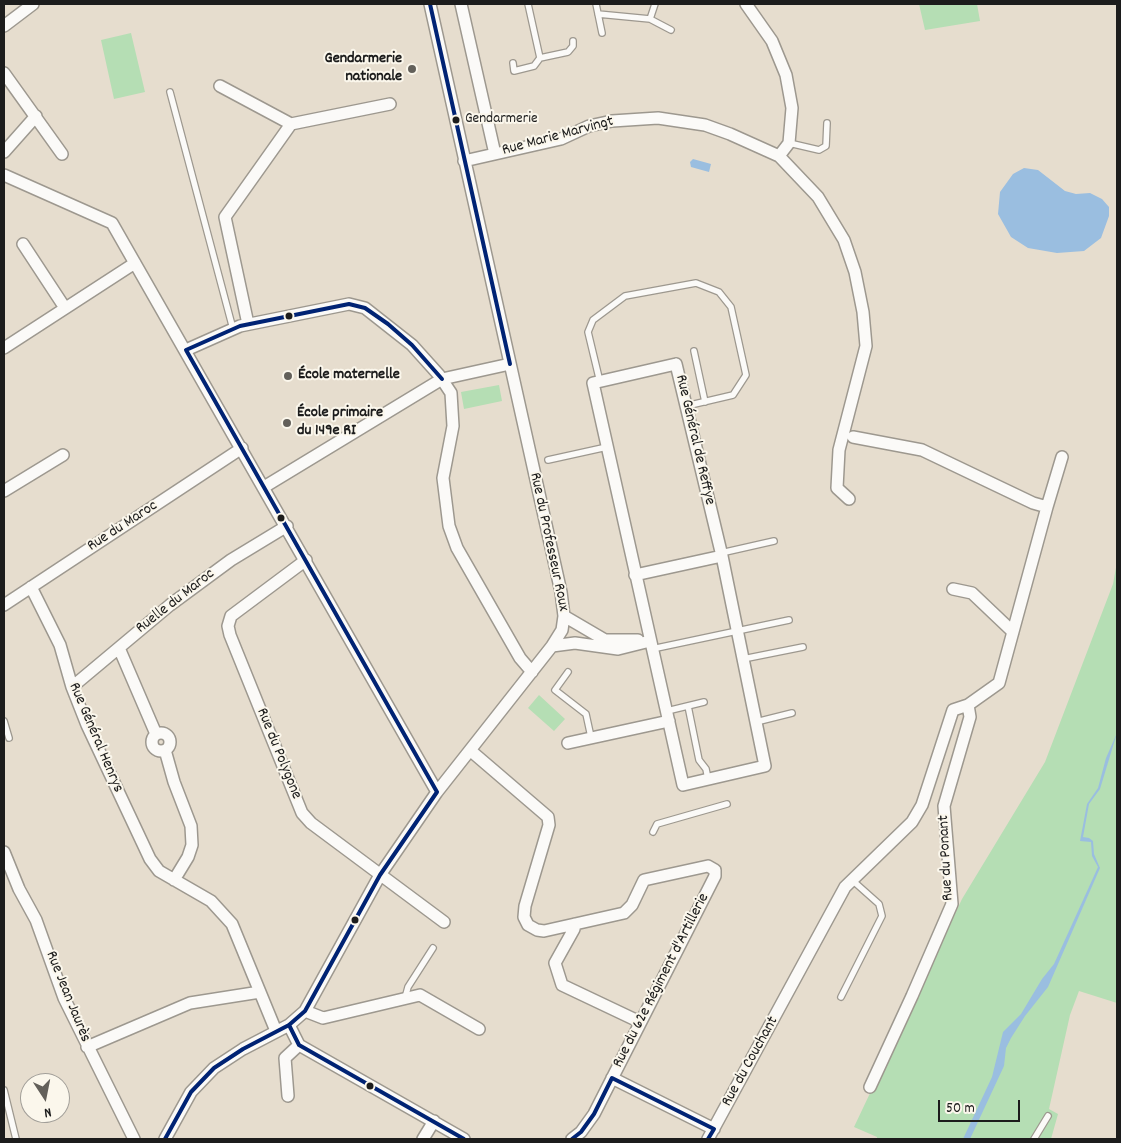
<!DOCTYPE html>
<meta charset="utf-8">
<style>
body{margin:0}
#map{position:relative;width:1121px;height:1143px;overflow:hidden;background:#e6ddce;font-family:Dekko,sans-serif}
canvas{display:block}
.frame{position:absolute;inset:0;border:5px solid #1c1c1c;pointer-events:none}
.north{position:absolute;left:20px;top:1073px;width:50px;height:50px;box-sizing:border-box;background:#fbf7ec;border:1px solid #a29f99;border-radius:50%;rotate:169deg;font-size:14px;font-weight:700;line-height:20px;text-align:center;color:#1c1c1c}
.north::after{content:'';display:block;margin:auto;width:18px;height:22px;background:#63605a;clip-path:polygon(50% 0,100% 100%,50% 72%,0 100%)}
.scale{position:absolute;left:938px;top:1100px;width:82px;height:22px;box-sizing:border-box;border:2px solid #1c1c1c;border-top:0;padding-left:6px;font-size:15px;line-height:18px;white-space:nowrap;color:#1c1c1c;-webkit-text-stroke:4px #fbf7ec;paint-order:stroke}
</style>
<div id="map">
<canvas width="1121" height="1143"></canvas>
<div class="frame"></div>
<div class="north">N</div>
<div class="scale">50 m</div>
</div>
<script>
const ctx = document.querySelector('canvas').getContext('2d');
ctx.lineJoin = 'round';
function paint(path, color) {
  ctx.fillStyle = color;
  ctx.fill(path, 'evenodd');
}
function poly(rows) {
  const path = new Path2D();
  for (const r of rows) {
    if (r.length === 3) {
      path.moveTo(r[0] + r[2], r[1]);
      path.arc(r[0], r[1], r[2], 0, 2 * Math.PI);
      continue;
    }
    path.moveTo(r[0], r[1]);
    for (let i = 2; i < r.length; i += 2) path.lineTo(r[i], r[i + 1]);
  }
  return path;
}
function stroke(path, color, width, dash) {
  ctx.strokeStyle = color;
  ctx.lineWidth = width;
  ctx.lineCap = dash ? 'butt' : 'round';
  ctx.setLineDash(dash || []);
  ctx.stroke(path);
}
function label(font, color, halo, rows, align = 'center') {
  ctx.font = font + ' Dekko,sans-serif';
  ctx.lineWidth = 4;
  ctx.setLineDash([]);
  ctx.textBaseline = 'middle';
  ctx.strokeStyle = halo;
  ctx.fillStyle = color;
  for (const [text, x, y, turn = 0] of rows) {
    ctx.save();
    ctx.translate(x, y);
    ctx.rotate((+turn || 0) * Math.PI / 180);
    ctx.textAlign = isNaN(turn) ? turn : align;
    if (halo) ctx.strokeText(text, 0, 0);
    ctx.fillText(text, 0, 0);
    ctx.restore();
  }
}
paint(poly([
 [919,4,977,4,980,21,925,30],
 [131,33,145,92,114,99,101,40],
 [499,385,502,401,464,409,461,392],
 [1117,562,1117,1003,1079,991,1070,1015,1049,1109,1058,1114,1051,1139,877,1139,877,1137,854,1127,962,899,1045,762,1113,584],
 [539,695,565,719,554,731,528,708]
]), '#b5deb4');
paint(poly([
 [693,159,711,164,709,172,691,167,690,162],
 [1024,168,1038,170,1065,191,1076,194,1090,193,1102,199,1109,207,1109,216,1101,238,1084,251,1057,253,1028,248,1011,237,998,214,1000,192,1013,174],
 [1117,733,1100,789,1089,804,1083,837,1089,838,1093,841,1094,854,1100,868,1048,987,1025,1016,1011,1038,1006,1048,1004,1066,970,1139,963,1139,992,1077,1003,1032,1021,1014,1042,979,1054,964,1098,867,1092,856,1091,842,1080,841,1087,804,1098,788,1106,758]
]), '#9abee0');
const lane = poly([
 [528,4,540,58,568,52,573,46,573,41],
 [596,4,602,33],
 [598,14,650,19,671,30],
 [650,19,655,4],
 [513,63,514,71,534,66,540,58],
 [170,92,233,329],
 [789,143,819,150,826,146,827,123],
 [694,351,705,402],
 [600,382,588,332,593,320,625,296,696,283,719,292,731,307,746,375,733,395,686,406],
 [548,460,607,447],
 [721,553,774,541],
 [652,649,789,620],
 [743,659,803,647],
 [568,672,555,690,586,714,591,737],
 [688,706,699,760,706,769,708,779],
 [667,711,704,702],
 [4,721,9,738],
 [756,722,792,713],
 [653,832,657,824,727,804],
 [841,997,882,916,879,904,852,880],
 [405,998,408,987,433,948],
 [4,1090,16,1139],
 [1034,1139,1048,1116]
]);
const street = poly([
 [461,4,495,154],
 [746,4,772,41,786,75,792,108,789,143,779,156],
 [4,26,33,4],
 [4,73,62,154],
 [220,86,291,124],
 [4,152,36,116],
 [464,161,561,139,589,126,612,121,658,118,705,125,730,134,779,156,818,197,844,240,855,272,863,312,866,346,839,450,837,488,849,499],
 [4,175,112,223,437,792],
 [23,244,65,308],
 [248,324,225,217,291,124,390,104],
 [4,348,135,263],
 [186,350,240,326,349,304,365,308,412,345,439,375,451,393,453,426,443,478,449,526,457,548,520,658,532,672],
 [676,364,722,556,765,766,683,785,593,383,676,364],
 [853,437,922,450,1033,503,1047,507,1062,457],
 [264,487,442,379,510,364],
 [4,491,63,455],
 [306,560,231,616,228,626,230,635,302,813,311,823,444,922],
 [635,575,722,556],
 [31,587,60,645,72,687,87,725,150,859,159,871,211,901,232,924,276,1031],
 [953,589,972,593,1013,632],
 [4,605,242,448],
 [564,616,605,640,638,640],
 [552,646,575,643,618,649,650,641],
 [119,648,156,734],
 [72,687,170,605,231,560,287,526],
 [161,742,9],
 [568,743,669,721],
 [165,750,174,782,191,826,192,845,188,857,174,880],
 [471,751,548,817,549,825,525,906,524,917,528,925,537,930,544,931,624,913,632,905,644,880,708,866,715,870,715,876,594,1114,581,1132,572,1139],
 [4,852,19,889,36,920,64,998,134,1139],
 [575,924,574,929,555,963,562,985,640,1022],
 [305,1011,323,1018,420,995,479,1029],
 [289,1025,299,1045,464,1139],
 [87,1047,190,1003,260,992],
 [612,1078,714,1129],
 [870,1087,912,996,952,904,944,806,970,717,968,705],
 [288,1096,285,1058,299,1045],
 [165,1139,191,1092,214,1068,243,1049,289,1025,305,1011,380,875,437,792,552,646,562,630,564,616,561,592,430,4],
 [423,1139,434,1121],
 [708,1139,845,887,912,822,922,805,953,710,968,705,999,683,1047,507]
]);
stroke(lane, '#9d988f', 8);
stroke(street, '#9d988f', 14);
stroke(lane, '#fbfaf8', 5.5);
stroke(street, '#fbfaf8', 11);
stroke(poly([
 [430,4,510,364],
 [186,350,437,792],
 [186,350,240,326,349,304,365,308,388,324,412,345,442,379],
 [289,1025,299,1045,464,1139],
 [165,1139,191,1092,214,1068,243,1049,289,1025,305,1011,380,875,437,792],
 [572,1139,581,1132,594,1114,612,1078,714,1129,708,1139]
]), '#002374', 4);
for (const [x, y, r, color] of [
 [412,69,5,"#63605a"],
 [456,120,4.5,"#1c1c1c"],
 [289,316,4.5,"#1c1c1c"],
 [288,376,5,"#63605a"],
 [287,423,5,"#63605a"],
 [281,518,4.5,"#1c1c1c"],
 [355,920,4.5,"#1c1c1c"],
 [370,1086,4.5,"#1c1c1c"]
]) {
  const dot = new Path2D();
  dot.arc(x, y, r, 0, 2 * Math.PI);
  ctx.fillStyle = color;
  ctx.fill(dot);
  stroke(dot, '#fbf7ec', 2);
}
label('15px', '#1c1c1c', '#fbf7ec', [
 ["Gendarmerie",465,120]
], 'left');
label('bold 16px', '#1c1c1c', '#fbf7ec', [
 ["Gendarmerie",402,60,"right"],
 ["nationale",402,78,"right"],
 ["École maternelle",298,376],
 ["École primaire",297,414],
 ["du 149e RI",297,432]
], 'left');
label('16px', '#1c1c1c', '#fbf7ec', [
 ["Rue Marie Marvingt",558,137,-15],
 ["Rue Général de Reffye",694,440,77],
 ["Rue du Maroc",123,527,-33],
 ["Rue du Professeur Roux",548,542,78],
 ["Ruelle du Maroc",176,602,-38],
 ["Rue Général Henrys",95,738,67],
 ["Rue du Polygone",278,754,68],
 ["Rue du Ponant",947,858,-93],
 ["Rue du 62e Régiment d'Artillerie",662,981,-63],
 ["Rue Jean Jaurès",67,997,68],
 ["Rue du Couchant",751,1062,-61]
]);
</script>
